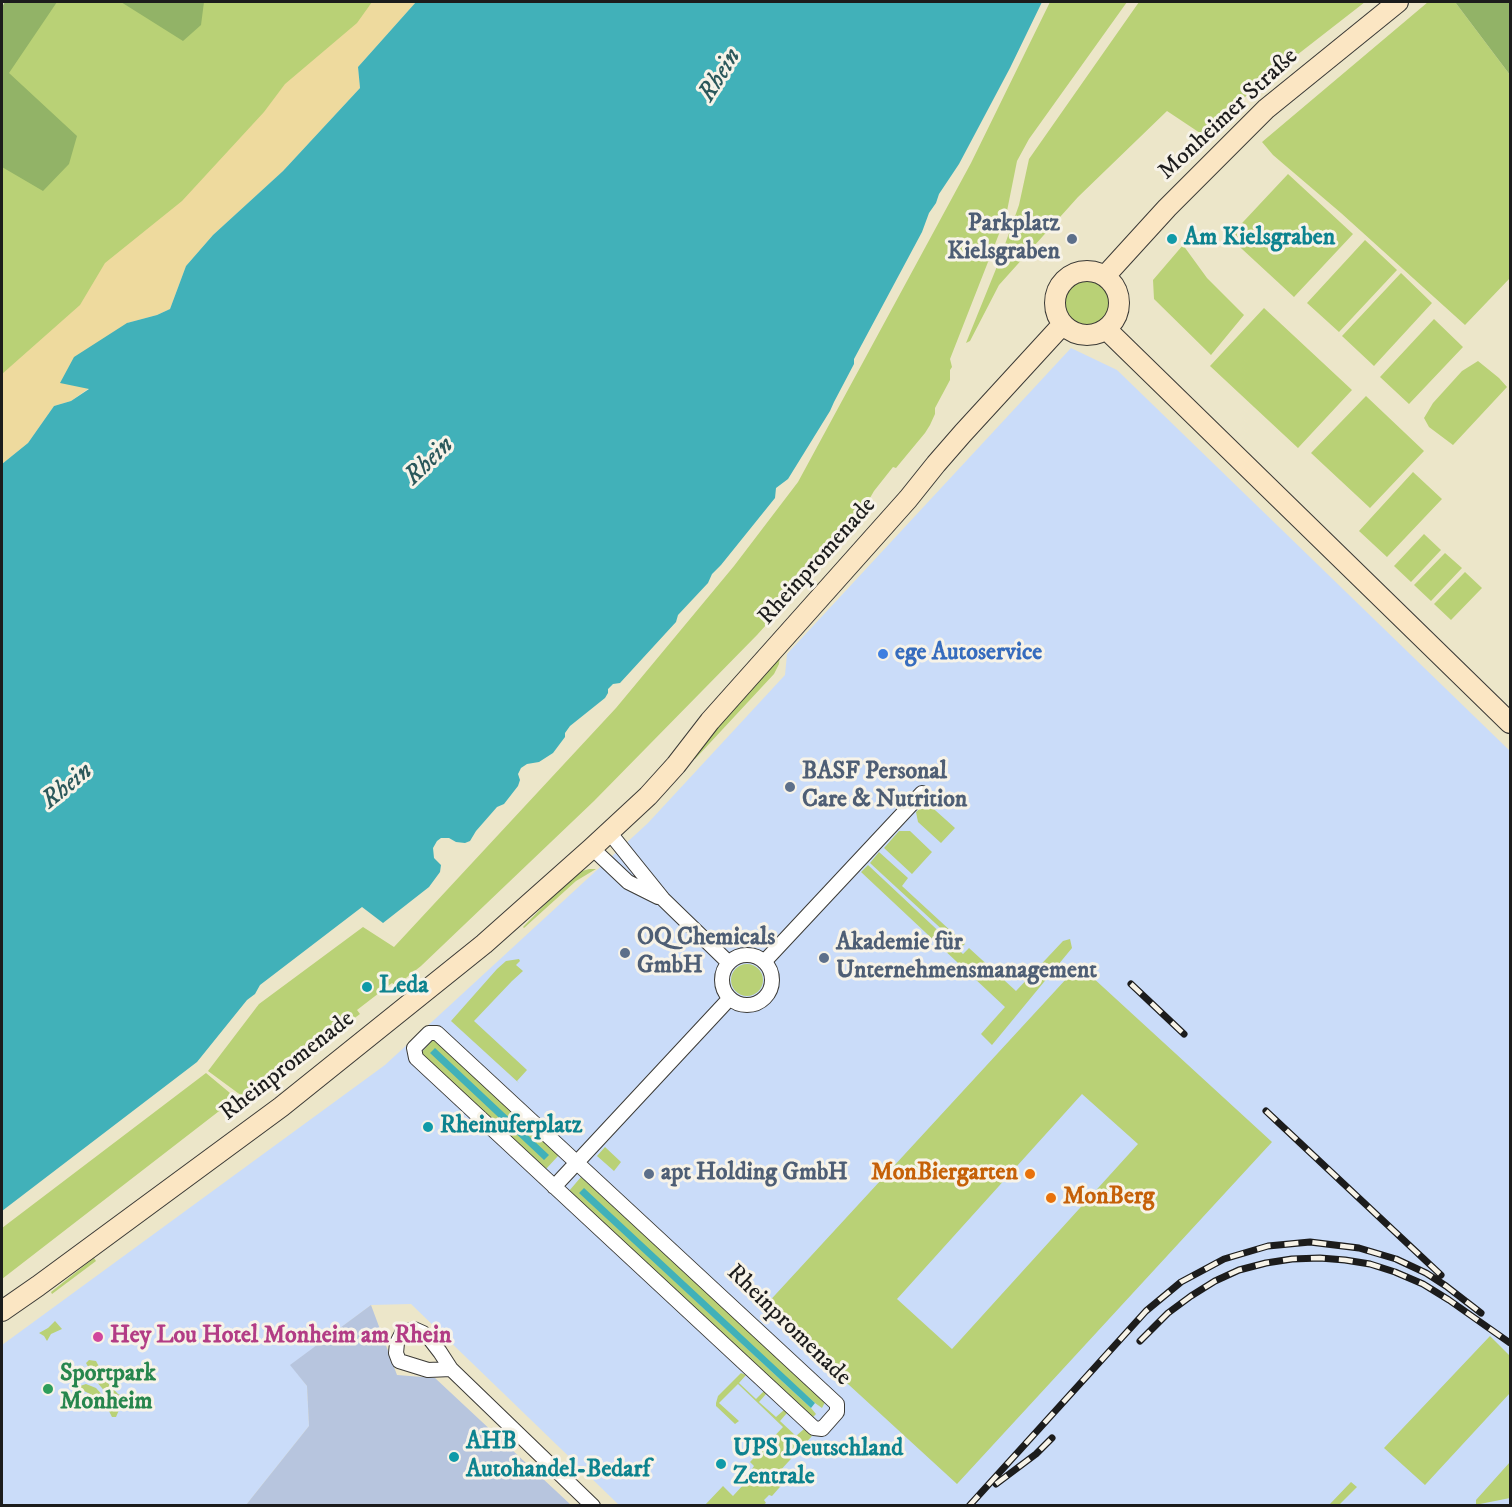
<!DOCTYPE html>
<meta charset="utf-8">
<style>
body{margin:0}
#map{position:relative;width:1512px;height:1507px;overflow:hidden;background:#ece6c9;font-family:"IM FELL DW Pica",serif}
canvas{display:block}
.frame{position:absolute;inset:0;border:3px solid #1c1c1c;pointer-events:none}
</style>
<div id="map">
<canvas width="1512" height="1507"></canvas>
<div class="frame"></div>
</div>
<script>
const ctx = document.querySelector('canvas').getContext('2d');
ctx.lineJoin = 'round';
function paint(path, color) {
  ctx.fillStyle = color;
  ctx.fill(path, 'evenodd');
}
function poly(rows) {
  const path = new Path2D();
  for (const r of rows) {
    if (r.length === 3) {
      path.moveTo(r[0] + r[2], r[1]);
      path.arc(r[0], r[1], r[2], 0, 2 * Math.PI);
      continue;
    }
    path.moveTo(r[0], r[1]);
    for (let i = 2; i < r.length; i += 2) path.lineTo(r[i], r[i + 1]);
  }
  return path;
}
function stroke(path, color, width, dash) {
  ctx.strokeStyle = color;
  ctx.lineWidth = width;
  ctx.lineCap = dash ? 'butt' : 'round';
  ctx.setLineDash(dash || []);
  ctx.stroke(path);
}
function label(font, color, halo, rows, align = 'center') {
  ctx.font = font + ' "IM FELL DW Pica",serif';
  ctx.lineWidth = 6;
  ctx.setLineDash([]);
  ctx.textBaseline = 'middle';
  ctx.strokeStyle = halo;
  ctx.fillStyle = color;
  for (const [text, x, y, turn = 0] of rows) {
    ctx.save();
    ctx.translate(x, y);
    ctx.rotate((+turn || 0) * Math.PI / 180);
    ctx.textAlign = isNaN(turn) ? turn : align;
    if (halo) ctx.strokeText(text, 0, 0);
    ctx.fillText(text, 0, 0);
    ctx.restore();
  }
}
paint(poly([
 [1071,348,1117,370,1510,751,1510,1505,619,1505,411,1304,371,1305,291,1365,307,1386,309,1426,246,1505,2,1505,2,1345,385,1065,648,823,785,675,787,654]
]), '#cadcf9');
paint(poly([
 [371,1305,397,1375,435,1378,571,1505,246,1505,309,1426,307,1386,290,1365]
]), '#b7c5de');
paint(poly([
 [37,2,415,2,2,463,2,51],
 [1050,2,1127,2,1029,139,1017,161,1006,216,950,359,952,367,950,370,950,380,935,408,935,414,930,425,925,433,896,468,893,467,874,491,851,531,757,635,594,801,421,966,396,986,392,983,357,1010,360,1014,246,1099,208,1071,259,1004,363,927,394,947,616,708,734,566,798,482,971,163],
 [1139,2,1365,2,1252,90,1206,137,1167,111,1078,197,999,285,970,341,966,343,998,264,1019,205,1029,159],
 [1428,2,1455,2,1510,75,1510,278,1465,325,1341,213,1273,155,1262,142],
 [1288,174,1353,234,1294,297,1229,237],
 [1365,240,1397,270,1339,332,1307,303],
 [1183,245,1207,278,1244,315,1211,355,1154,299,1153,280],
 [1401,273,1432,303,1374,366,1342,336],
 [1087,303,22],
 [1264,308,1352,390,1298,448,1210,366],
 [1434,319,1463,347,1409,404,1380,377],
 [1478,361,1499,378,1507,387,1453,445,1429,427,1424,418,1433,403,1462,371],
 [1366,396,1424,451,1370,508,1311,453],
 [1413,472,1442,499,1387,557,1359,531],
 [1424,534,1441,550,1411,582,1394,566],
 [1445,553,1462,568,1431,601,1414,585],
 [1465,572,1482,588,1451,620,1434,604],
 [780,655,779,664,774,674,695,759,692,758,721,720],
 [926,802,955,828,941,843,918,822,916,812],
 [899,831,910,831,932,852,912,874,884,848],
 [879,852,908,878,902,886,965,944,961,947,870,863],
 [868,865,963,954,969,948,1016,991,1063,941,1070,939,1072,948,992,1045,981,1034,1005,1007,861,872],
 [589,869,596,869,576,881,524,928,523,927,574,875,579,872],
 [519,959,520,961,516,965,523,971,512,981,474,1021,527,1070,517,1081,520,1084,451,1021,497,969,506,961],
 [747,980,16],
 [1079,965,1272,1142,957,1484,764,1307],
 [1082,1094,1138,1144,952,1349,897,1299],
 [433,1040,435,1040,557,1153,558,1156,546,1169,544,1169,421,1055,421,1053],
 [206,1073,236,1098,2,1279,2,1228],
 [605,1147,621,1162,614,1171,597,1156],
 [581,1177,825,1402,822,1408,815,1403,580,1193,811,1408,816,1414,813,1417,570,1193,569,1191],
 [94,1258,96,1261,52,1294,51,1292],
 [55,1321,62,1329,51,1334,47,1341,44,1336,39,1333,48,1328],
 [1490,1336,1510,1356,1510,1393,1425,1485,1384,1448],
 [89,1360,96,1361,107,1382,118,1394,126,1398,127,1402,123,1406,107,1394,96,1381,86,1363],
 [83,1366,90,1379,88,1381,76,1381,69,1376,70,1372,76,1371],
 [741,1373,746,1375,739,1383,756,1399,764,1391,766,1394,759,1402,776,1417,784,1410,787,1413,780,1421,796,1436,804,1429,812,1436,778,1473,786,1480,772,1496,769,1495,764,1500,766,1503,763,1505,705,1505,723,1486,733,1496,755,1472,752,1469,754,1466,750,1462,783,1427,738,1384,719,1403,739,1421,735,1424,716,1406,716,1403,718,1396],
 [86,1384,96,1388,107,1400,115,1404,119,1410,116,1417,112,1417,107,1407,98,1398,82,1390,80,1386],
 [1510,1462,1510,1498,1480,1504,1479,1505,1471,1505,1476,1504,1476,1500],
 [1351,1482,1357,1487,1339,1505,1329,1505]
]), '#b9d176');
paint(poly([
 [5,2,57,2,9,73,77,136,69,164,43,191,2,167,2,7],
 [121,2,204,2,201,25,183,41],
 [1455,2,1510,2,1510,75]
]), '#92b367');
paint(poly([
 [372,2,416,2,358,67,360,88,283,171,213,235,186,266,170,309,157,315,127,323,89,388,71,401,54,406,28,443,2,464,2,374,80,305,105,263,182,201,264,112,285,84,357,23]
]), '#eeda9e');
paint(poly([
 [416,2,1042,2,1010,68,959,164,939,194,936,203,929,213,922,232,854,359,854,364,834,402,830,411,788,479,776,488,775,498,721,565,712,574,708,583,678,615,676,622,620,683,613,684,608,689,608,693,605,698,570,726,565,733,565,737,553,753,539,762,527,764,521,768,518,774,520,780,518,786,504,804,497,807,476,831,470,841,465,843,456,842,449,838,441,838,437,841,433,848,434,858,441,865,440,872,429,887,383,923,362,907,260,985,255,994,247,1000,197,1062,2,1211,2,464,28,443,54,406,71,401,89,389,60,383,74,357,127,323,157,315,170,309,186,266,213,235,283,171,360,88,358,67],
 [435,1048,549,1155,544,1160,430,1053],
 [584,1188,815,1403,811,1408,579,1193]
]), '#41b1b9');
const street = poly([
 [609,832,663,899,729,963],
 [592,848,628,882,658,897],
 [747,980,25],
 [764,962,922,793],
 [429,1033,437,1033,837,1404,837,1412,822,1429,814,1428,416,1058,414,1048,429,1033],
 [554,1187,730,998],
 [451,1369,428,1370,399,1361,396,1353,397,1343,402,1333,414,1329,423,1333,430,1339,440,1352,451,1369,593,1506]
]);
const secondary = poly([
 [1087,303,32],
 [1105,276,1167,208,1266,109,1398,2],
 [1106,329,1510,723],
 [2,1311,38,1286,281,1107,484,944,592,848,648,796,676,765,710,721,908,499,936,464,963,433,1063,324]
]);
stroke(street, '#3b3a36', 16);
stroke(secondary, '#3b3a36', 22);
stroke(street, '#fff', 14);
stroke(secondary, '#fbe6c3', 20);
const rail = poly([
 [1131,984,1184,1034],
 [1266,1111,1441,1275],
 [1140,1341,1168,1313,1191,1296,1215,1281,1239,1270,1266,1263,1292,1259,1320,1258,1345,1260,1370,1264,1395,1272,1423,1284,1449,1300,1510,1343],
 [996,1484,1036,1454,1052,1438],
 [969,1506,1146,1311,1181,1282,1224,1259,1268,1246,1310,1242,1359,1248,1396,1259,1426,1273,1446,1286,1481,1313]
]);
stroke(rail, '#1c1c1c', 7);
stroke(rail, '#f7f3e8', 4.5, [14]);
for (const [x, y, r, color] of [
 [1072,239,6,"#5c6f8a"],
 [1172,239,6,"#0f9aa8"],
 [883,654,6,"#3f7fe0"],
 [790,787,6,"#5c6f8a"],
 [625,953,6,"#5c6f8a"],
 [824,958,6,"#5c6f8a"],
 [367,987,6,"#0f9aa8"],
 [428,1127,6,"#0f9aa8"],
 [649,1174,6,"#5c6f8a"],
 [1030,1174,6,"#e8710a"],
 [1051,1198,6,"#e8710a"],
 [98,1337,6,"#d1479c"],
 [48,1389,6,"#2e9e5b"],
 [454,1457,6,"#0f9aa8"],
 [721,1464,6,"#0f9aa8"]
]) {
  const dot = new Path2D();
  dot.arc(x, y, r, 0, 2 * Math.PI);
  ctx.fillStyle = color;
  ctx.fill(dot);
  stroke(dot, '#f7f3e8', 2);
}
label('24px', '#1c1c1c', '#f7f3e8', [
 ["Monheimer Straße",1229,115,-43],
 ["Rheinpromenade",818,562,-48],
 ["Rheinpromenade",288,1067,-38],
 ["Rheinpromenade",788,1326,44]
]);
label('bold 24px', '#4e5e75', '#f7f3e8', [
 ["Parkplatz",1060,225,"right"],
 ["Kielsgraben",1060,253,"right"],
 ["BASF Personal",802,773],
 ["Care & Nutrition",802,801],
 ["OQ Chemicals",637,939],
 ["GmbH",637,967],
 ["Akademie für",836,944],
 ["Unternehmensmanagement",836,972],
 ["apt Holding GmbH",661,1174]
], 'left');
label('bold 24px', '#0d838f', '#f7f3e8', [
 ["Am Kielsgraben",1184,239],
 ["Leda",379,987],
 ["Rheinuferplatz",440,1127],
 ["AHB",466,1443],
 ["Autohandel-Bedarf",466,1471],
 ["UPS Deutschland",733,1450],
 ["Zentrale",733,1478]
], 'left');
label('bold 24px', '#366cbe', '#f7f3e8', [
 ["ege Autoservice",895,654]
], 'left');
label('bold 24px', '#c56008', '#f7f3e8', [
 ["MonBiergarten",1018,1174],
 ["MonBerg",1063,1198,"left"]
], 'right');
label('bold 24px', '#b23c85', '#f7f3e8', [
 ["Hey Lou Hotel Monheim am Rhein",110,1337]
], 'left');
label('bold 24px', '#27864d', '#f7f3e8', [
 ["Sportpark",60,1375],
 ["Monheim",60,1403]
], 'left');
label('italic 26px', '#2b585b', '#f7f3e8', [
 ["Rhein",721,76,-58],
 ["Rhein",430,462,-44],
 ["Rhein",68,787,-39]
]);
</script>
